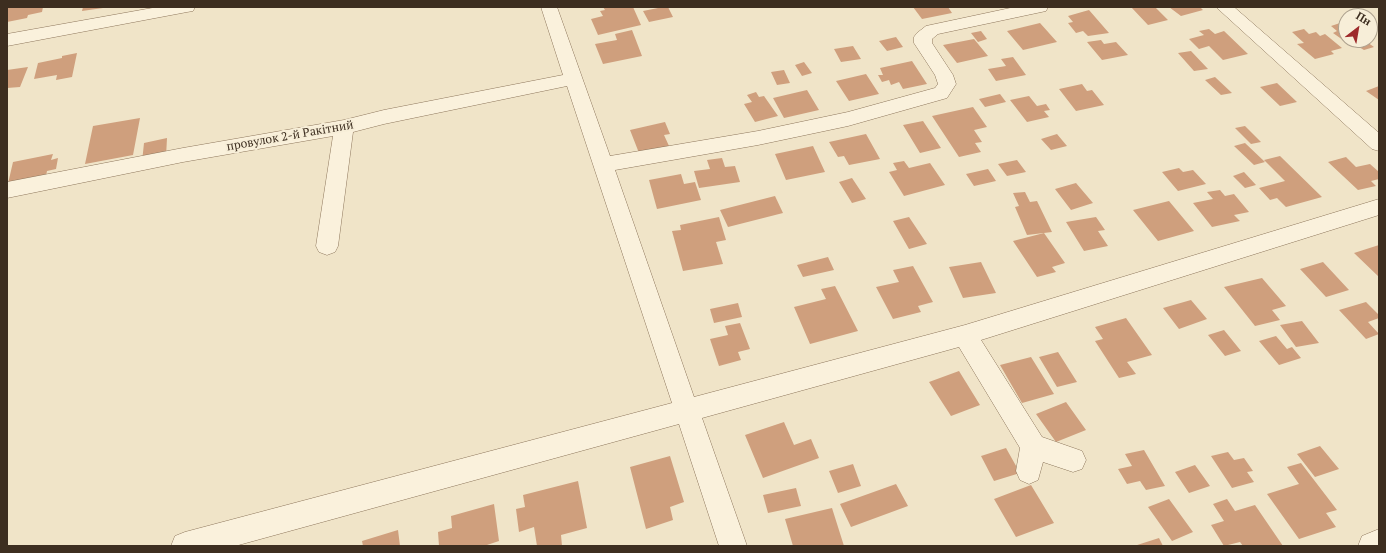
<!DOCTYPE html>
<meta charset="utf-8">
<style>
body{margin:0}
#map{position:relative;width:1386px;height:553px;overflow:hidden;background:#f0e4c8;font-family:"PT Serif",serif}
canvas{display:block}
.frame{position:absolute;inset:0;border:8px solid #3d2e20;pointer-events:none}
.north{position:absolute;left:1338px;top:8px;width:40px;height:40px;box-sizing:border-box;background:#f7eed8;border:1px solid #ada18e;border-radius:50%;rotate:31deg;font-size:11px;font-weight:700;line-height:16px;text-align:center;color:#3d2e20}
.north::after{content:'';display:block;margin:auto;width:14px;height:18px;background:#9e2a2b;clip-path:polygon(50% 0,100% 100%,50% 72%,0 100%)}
</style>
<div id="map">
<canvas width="1386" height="553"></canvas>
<div class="frame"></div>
<div class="north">Пн</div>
</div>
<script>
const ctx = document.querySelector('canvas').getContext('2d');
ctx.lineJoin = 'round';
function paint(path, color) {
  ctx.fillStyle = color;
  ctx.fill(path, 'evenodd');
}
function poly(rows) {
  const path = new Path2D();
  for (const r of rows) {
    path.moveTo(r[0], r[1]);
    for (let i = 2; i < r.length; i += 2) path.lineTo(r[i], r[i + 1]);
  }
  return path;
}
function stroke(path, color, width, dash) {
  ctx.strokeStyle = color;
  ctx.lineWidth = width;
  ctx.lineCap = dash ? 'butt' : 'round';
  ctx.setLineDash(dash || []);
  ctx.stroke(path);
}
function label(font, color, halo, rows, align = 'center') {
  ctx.font = font + ' "PT Serif",serif';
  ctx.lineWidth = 4;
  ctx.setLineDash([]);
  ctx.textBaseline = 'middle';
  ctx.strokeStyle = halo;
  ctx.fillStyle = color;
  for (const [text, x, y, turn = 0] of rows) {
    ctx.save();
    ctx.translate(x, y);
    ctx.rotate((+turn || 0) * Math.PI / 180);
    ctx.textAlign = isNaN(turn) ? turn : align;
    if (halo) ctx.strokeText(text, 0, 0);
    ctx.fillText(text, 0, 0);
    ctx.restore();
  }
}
paint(poly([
 [16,7,32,7,32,8,43,7,42,12,28,15,27,18,7,22,7,8],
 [83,7,103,7,103,8,82,11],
 [603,7,633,7,641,25,598,35,591,19,603,16,600,11,605,10],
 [663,7,668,7,673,17,649,22,643,11],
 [913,7,948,7,952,13,922,19],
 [1131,7,1155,7,1168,20,1148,25],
 [1169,7,1200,7,1203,10,1181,16],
 [1089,10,1109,33,1088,36,1083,31,1076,33,1068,23,1073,22,1068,16],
 [1040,23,1057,42,1023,50,1007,31],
 [1340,23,1346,27,1346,40,1364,40,1374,47,1364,50,1354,44,1350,45,1333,33,1337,31,1331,26],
 [1209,29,1215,34,1224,31,1248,54,1223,60,1209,46,1199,49,1189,39,1204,35,1199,31],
 [1304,29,1309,34,1316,32,1320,36,1325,34,1342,48,1331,51,1334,54,1315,59,1297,44,1304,43,1292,32],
 [632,30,642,56,603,64,595,44,617,40,615,34],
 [981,31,987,39,978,42,971,33],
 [896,37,903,47,887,51,879,41],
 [974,39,988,56,957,63,943,45],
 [1101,40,1104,44,1116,42,1128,55,1102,60,1087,42],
 [853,46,861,59,841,62,834,49],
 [1191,51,1208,69,1194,71,1178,53],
 [77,53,72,77,56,80,57,75,34,79,38,63,62,58,62,56],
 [1013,57,1026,75,996,81,988,69,1006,66,1001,59],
 [912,61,927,84,903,89,899,82,891,85,889,80,882,82,878,75,883,75,880,68],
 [804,62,812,73,802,76,795,65],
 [28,67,20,87,7,88,7,70],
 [784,70,790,83,777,85,771,72],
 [866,74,879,94,849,101,836,81],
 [1215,77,1232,93,1221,95,1205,80],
 [1277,83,1297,102,1280,106,1260,87],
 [1082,84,1087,91,1092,90,1104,105,1076,111,1059,89],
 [1379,86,1379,100,1366,91],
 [807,90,819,110,784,118,773,98],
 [756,92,759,97,764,96,778,116,755,122,744,104,752,102,747,95],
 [1000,94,1006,102,985,107,979,99],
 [1029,96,1037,106,1046,104,1050,110,1044,111,1049,117,1027,122,1010,100],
 [973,107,987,127,974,130,982,142,975,143,981,152,959,157,932,116],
 [140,118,133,155,85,164,93,126],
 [923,121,941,148,920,153,903,125],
 [665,122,670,134,664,135,669,146,639,153,630,130],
 [1245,126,1261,142,1251,144,1235,128],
 [866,134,880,159,849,165,844,156,838,157,829,142],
 [1057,134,1067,146,1051,150,1041,139],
 [167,138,166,157,142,162,144,143],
 [1245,143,1265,162,1254,165,1234,146],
 [813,146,825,172,786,180,775,154],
 [53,154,51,160,58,158,56,169,47,171,45,181,7,188,13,162],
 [1280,156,1322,197,1286,207,1277,198,1270,200,1259,188,1285,181,1264,160],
 [1346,157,1356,167,1370,164,1379,172,1379,179,1371,181,1376,186,1358,190,1328,162],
 [722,158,725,167,735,166,740,182,699,188,694,171,710,169,707,160],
 [1017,160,1026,172,1007,176,998,164],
 [904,161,909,168,930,163,945,185,904,196,889,172,897,170,893,163],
 [1179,168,1183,172,1193,170,1206,184,1178,191,1162,172],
 [988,169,996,181,974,186,966,174],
 [1244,172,1256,185,1245,188,1233,176],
 [681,174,684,184,695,182,701,200,657,209,649,180],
 [852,178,866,199,852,203,839,182],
 [1076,183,1093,203,1071,210,1055,189],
 [1220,190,1225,196,1234,194,1249,212,1234,215,1240,221,1212,227,1193,203,1213,199,1207,192],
 [1025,192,1030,202,1037,201,1052,232,1027,235,1015,207,1019,206,1013,193],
 [775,196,783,213,728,227,720,210],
 [1169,201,1194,231,1158,241,1133,210],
 [719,217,726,240,716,242,723,264,683,271,672,231,681,230,680,225],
 [909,217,927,244,909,249,893,221],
 [1096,217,1105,230,1098,231,1108,246,1084,251,1066,222],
 [1044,233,1065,263,1052,267,1056,272,1037,277,1013,241],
 [1379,245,1379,277,1354,253],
 [828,257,834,270,803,277,797,265],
 [981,262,996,293,963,298,949,267],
 [1323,262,1349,290,1326,297,1300,269],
 [913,266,933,302,918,306,921,312,893,319,876,287,899,282,893,270],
 [1262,278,1286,306,1272,310,1280,320,1255,326,1224,287],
 [835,286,858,331,810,344,794,307,826,299,821,289],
 [1191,300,1207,319,1179,329,1163,308],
 [1366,302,1379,315,1379,318,1368,322,1379,334,1366,339,1339,310],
 [738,303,742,317,714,323,710,309],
 [1126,318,1152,355,1127,362,1136,374,1119,378,1095,341,1103,339,1095,327],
 [1302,321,1319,343,1296,347,1280,325],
 [740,323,750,349,738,352,741,360,719,366,710,339,728,335,725,326],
 [1224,330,1241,351,1225,356,1208,335],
 [1276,336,1287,349,1292,347,1301,358,1279,365,1259,341],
 [1058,352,1077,382,1057,387,1039,357],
 [1031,357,1054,394,1022,403,1000,365],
 [959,371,980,405,951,416,929,382],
 [1066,402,1086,430,1056,442,1036,414],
 [784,422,794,445,811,439,819,458,763,478,745,435],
 [1320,446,1339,469,1315,477,1297,454],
 [1006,448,1020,473,994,481,981,456],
 [1144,450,1165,486,1146,490,1140,481,1127,484,1118,469,1132,466,1125,454],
 [1228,452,1234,460,1244,458,1253,471,1247,472,1254,482,1232,488,1211,456],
 [670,456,684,502,670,507,673,520,646,529,630,467],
 [1301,463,1337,510,1326,513,1336,527,1299,539,1267,494,1299,484,1287,467],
 [853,464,861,486,838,493,829,471],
 [1195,465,1210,486,1189,493,1175,472],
 [578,481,587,528,561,535,562,546,537,546,534,527,519,532,516,509,525,507,523,495],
 [896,484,908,506,851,527,840,504],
 [1031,485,1054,523,1016,537,994,499],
 [796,488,801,506,768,513,763,495],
 [1169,499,1193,532,1172,541,1148,507],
 [1227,499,1235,511,1255,505,1283,546,1243,546,1240,542,1224,546,1211,525,1224,521,1213,504],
 [494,504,499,541,484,546,439,546,438,532,452,528,451,516],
 [832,508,844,546,793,546,785,519],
 [398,530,400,546,363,546,362,541],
 [1159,538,1163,546,1134,546]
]), '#cf9f7d');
const minor = poly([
 [158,7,195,7,193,11,187,12,7,46,7,34,158,7],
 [541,7,557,7,610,156,758,131,848,112,935,88,938,84,935,75,914,43,914,37,917,33,926,26,1015,7,1048,7,1046,11,938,34,932,39,932,43,953,75,956,84,947,98,848,126,758,145,615,170,694,397,965,325,1379,199,1379,215,981,340,1042,437,1082,451,1086,460,1082,469,1073,472,1043,462,1038,480,1029,484,1020,480,1016,471,1020,448,959,347,702,418,747,546,719,546,679,424,235,546,171,546,175,536,185,532,672,403,567,86,384,124,353,132,338,246,335,252,327,255,319,252,316,246,333,136,183,162,7,198,7,182,183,148,344,120,384,110,563,75,541,7],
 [1216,7,1234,7,1379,133,1379,151,1372,149,1216,7],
 [1379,529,1379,546,1358,546,1362,536,1379,529]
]);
stroke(minor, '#8d765c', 1);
paint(minor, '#faf1dc');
label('12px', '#3d2e20', '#f7eed8', [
 ["провулок 2-й Ракітний",290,136,-10]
]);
</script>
